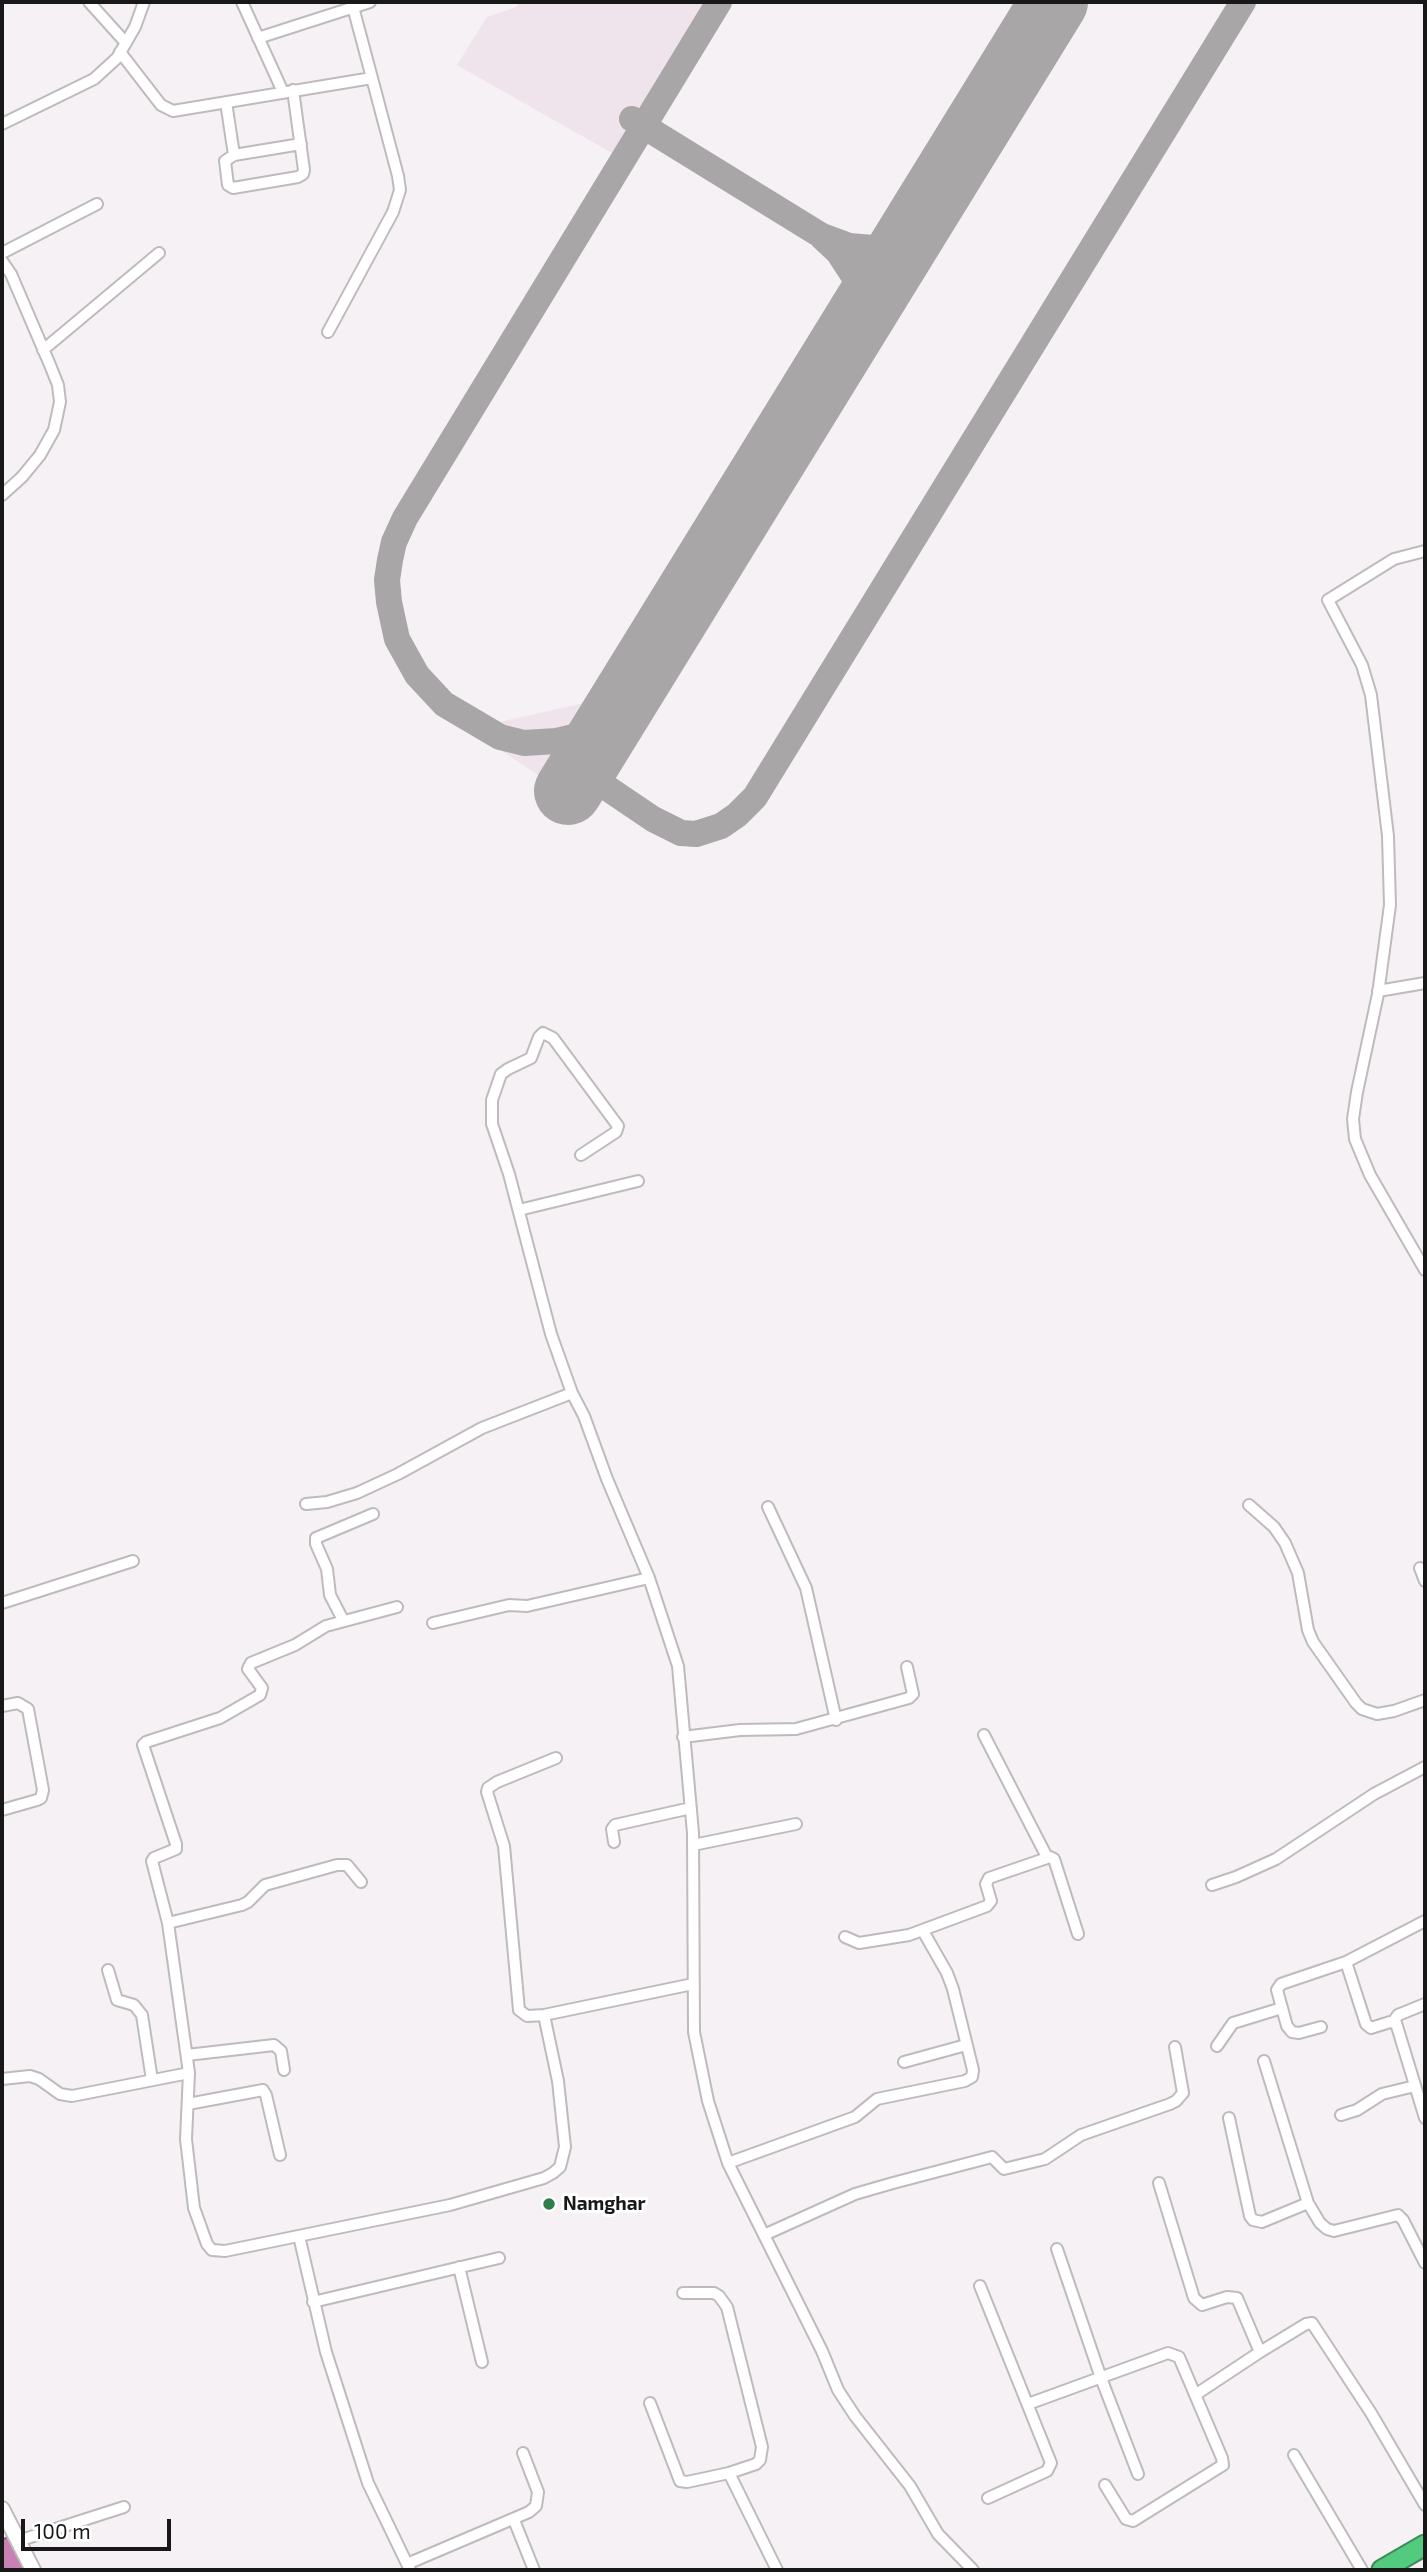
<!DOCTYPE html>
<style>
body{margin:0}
#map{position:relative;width:1427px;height:2572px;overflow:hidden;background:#f5f1f4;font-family:"Exo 2",sans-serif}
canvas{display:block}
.frame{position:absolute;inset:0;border:4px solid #191818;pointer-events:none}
.scale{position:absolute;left:21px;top:2519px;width:150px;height:32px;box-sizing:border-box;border:4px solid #191818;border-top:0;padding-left:9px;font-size:21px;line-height:24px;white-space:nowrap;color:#191818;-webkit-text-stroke:5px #fff;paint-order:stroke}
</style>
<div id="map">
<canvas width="1427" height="2572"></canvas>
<div class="frame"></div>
<div class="scale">100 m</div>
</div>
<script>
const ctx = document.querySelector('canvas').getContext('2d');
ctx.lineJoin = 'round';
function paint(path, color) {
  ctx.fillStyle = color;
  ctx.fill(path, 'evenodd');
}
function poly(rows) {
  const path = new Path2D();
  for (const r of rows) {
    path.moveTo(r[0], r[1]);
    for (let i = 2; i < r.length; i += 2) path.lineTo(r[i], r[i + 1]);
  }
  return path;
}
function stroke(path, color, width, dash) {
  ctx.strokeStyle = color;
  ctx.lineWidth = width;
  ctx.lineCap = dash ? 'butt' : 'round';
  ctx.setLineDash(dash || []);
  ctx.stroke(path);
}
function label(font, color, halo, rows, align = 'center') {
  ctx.font = font + ' "Exo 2",sans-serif';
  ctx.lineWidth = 6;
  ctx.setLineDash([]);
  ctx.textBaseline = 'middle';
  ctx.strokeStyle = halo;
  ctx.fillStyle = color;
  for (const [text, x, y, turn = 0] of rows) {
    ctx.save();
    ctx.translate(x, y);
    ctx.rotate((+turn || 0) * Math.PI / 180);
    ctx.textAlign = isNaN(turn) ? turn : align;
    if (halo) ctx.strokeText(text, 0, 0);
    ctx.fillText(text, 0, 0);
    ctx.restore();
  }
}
paint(poly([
 [519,2,704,2,612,153,457,65,487,17,516,7],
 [598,700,547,781,482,738,495,723]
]), '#efe4eb');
const water = poly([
 [8,2537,24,2570,2,2570,2,2540,8,2537]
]);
paint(water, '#c880b5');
stroke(water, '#946186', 2);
stroke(poly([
 [632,119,822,236,849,246,873,248,905,245],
 [823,238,838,252,855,278,860,293,859,320],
 [614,718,590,733,557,741,524,743,500,737,444,704,417,675,397,639,389,602,387,580,390,560,394,542,405,518,719,2],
 [582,771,653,819,681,833,696,834,721,826,737,815,755,797,1243,2]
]), '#a9a6a8', 26);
stroke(poly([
 [568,791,1054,2]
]), '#a9a6a8', 68);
const street = poly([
 [89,2,126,43],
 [242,2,283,92],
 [353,7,372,78],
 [258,38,370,2],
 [120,52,161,105,173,111,372,78,398,176,400,190,393,212,328,332],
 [226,102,234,155,225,161,228,185,233,188,298,177,303,174,304,170,293,90],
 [2,124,94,79,117,58,135,27,144,2],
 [234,155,301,144],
 [2,253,97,204],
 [2,261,11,274,50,365,58,385,60,402,54,430,40,455,22,477,2,495],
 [43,350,159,253],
 [1425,551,1394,559,1328,600,1362,665,1371,695,1388,836,1390,905,1378,994,1357,1092,1353,1119,1355,1139,1370,1175,1425,1270],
 [1378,991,1425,983],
 [581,1155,616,1132,618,1126,553,1038,543,1033,539,1037,531,1058,508,1069,501,1074,492,1100,492,1124,509,1174,551,1334,572,1393,584,1416,607,1479,649,1578,678,1666,693,1833,694,2032,708,2101,728,2163,822,2351,838,2390,855,2416,910,2486,938,2534,973,2570],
 [519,1210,638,1181],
 [306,1504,327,1502,357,1493,398,1474,482,1428,572,1393],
 [1249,1505,1274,1527,1285,1543,1298,1573,1308,1630,1313,1642,1356,1703,1362,1709,1377,1714,1394,1711,1425,1700],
 [768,1507,806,1588,836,1720],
 [1420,1568,1425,1581],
 [2,1603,133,1561],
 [343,1620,330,1595,327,1569,316,1544,316,1538,373,1514],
 [433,1623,509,1605,527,1606,649,1578],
 [2,1706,18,1703,28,1709,43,1790,41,1798,37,1800,2,1810],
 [984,1735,1047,1857],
 [683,1737,740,1730,796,1729,909,1698,913,1694,907,1667],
 [556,1758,497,1782,488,1788,487,1792,504,1846,519,2010,527,2016,544,2015,693,1984],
 [614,1842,612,1829,615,1825,691,1808],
 [693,1845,796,1824],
 [1212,1885,1236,1877,1276,1859,1374,1794,1425,1767],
 [1425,1921,1346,1962,1366,2024,1371,2028,1390,2022,1396,2023,1425,2118],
 [168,1923,242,1905,248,1902,265,1885,337,1865,347,1865,361,1882],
 [845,1937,859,1943,909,1935,987,1906,991,1901,986,1884,989,1878,1050,1857,1054,1859,1078,1934],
 [108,1970,117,2000,134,2005,142,2015,152,2080],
 [1282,2008,1287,2026,1292,2032,1299,2033,1321,2027],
 [1393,2022,1398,2015,1425,2004],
 [1217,2046,1233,2023,1282,2008,1277,1990,1281,1984,1346,1962],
 [187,2055,274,2045,281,2051,284,2070],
 [1264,2061,1308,2203],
 [904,2062,966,2045],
 [189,2073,168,1923,152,1861,154,1858,176,1849,176,1844,143,1745,146,1742,220,1718,260,1695,262,1688,248,1669,251,1663,295,1645,326,1626,397,1607],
 [2,2079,30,2076,39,2079,60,2094,72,2096,189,2073,186,2139,194,2208,207,2244,212,2250,225,2251,450,2205,544,2178,553,2173,560,2167,565,2147,558,2081,544,2015],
 [188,2104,263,2090,266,2095,280,2155],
 [1341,2115,1357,2110,1382,2094,1415,2086],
 [1229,2118,1250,2216,1253,2220,1262,2222,1308,2203,1320,2223,1327,2229,1334,2231,1398,2215,1403,2220,1425,2263],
 [728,2163,855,2117,877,2099,965,2081,972,2077,973,2070,953,1989,947,1973,923,1931],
 [1159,2183,1194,2298,1202,2305,1227,2297,1237,2298,1260,2352],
 [764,2235,855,2194,893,2183,992,2157,1004,2169,1045,2159,1081,2135,1170,2104,1176,2101,1183,2093,1175,2047],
 [299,2236,326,2352,368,2483,410,2570],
 [1057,2249,1101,2378,1138,2474],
 [459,2267,482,2362],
 [980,2286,1051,2463,1047,2471,988,2498],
 [313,2302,499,2258],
 [1195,2395,1260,2352,1306,2324,1312,2323,1371,2413,1425,2505],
 [650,2403,680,2481,687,2482,729,2473,756,2464,760,2460,762,2447,727,2307,719,2296,714,2293,683,2293],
 [1028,2404,1168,2353,1179,2357,1222,2458,1223,2465,1133,2521,1126,2519,1105,2485],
 [1294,2455,1362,2570],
 [729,2473,777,2570],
 [514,2520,534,2570],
 [18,2541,124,2507],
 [407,2564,529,2512,536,2506,538,2492,523,2453]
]);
const secondary = poly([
 [2,2509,33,2570]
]);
const highway = poly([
 [1382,2570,1425,2545]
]);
stroke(street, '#bfbbbd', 14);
stroke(secondary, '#bfbbbd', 18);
stroke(highway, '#3f8c5a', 23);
stroke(street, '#fff', 10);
stroke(secondary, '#fff', 14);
stroke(highway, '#53cb7e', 19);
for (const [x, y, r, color] of [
 [549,2204,7,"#317e4d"]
]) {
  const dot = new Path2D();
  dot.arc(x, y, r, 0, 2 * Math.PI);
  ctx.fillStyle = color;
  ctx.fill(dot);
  stroke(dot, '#fff', 2.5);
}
label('bold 19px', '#191818', '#fff', [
 ["Namghar",563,2204]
], 'left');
</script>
